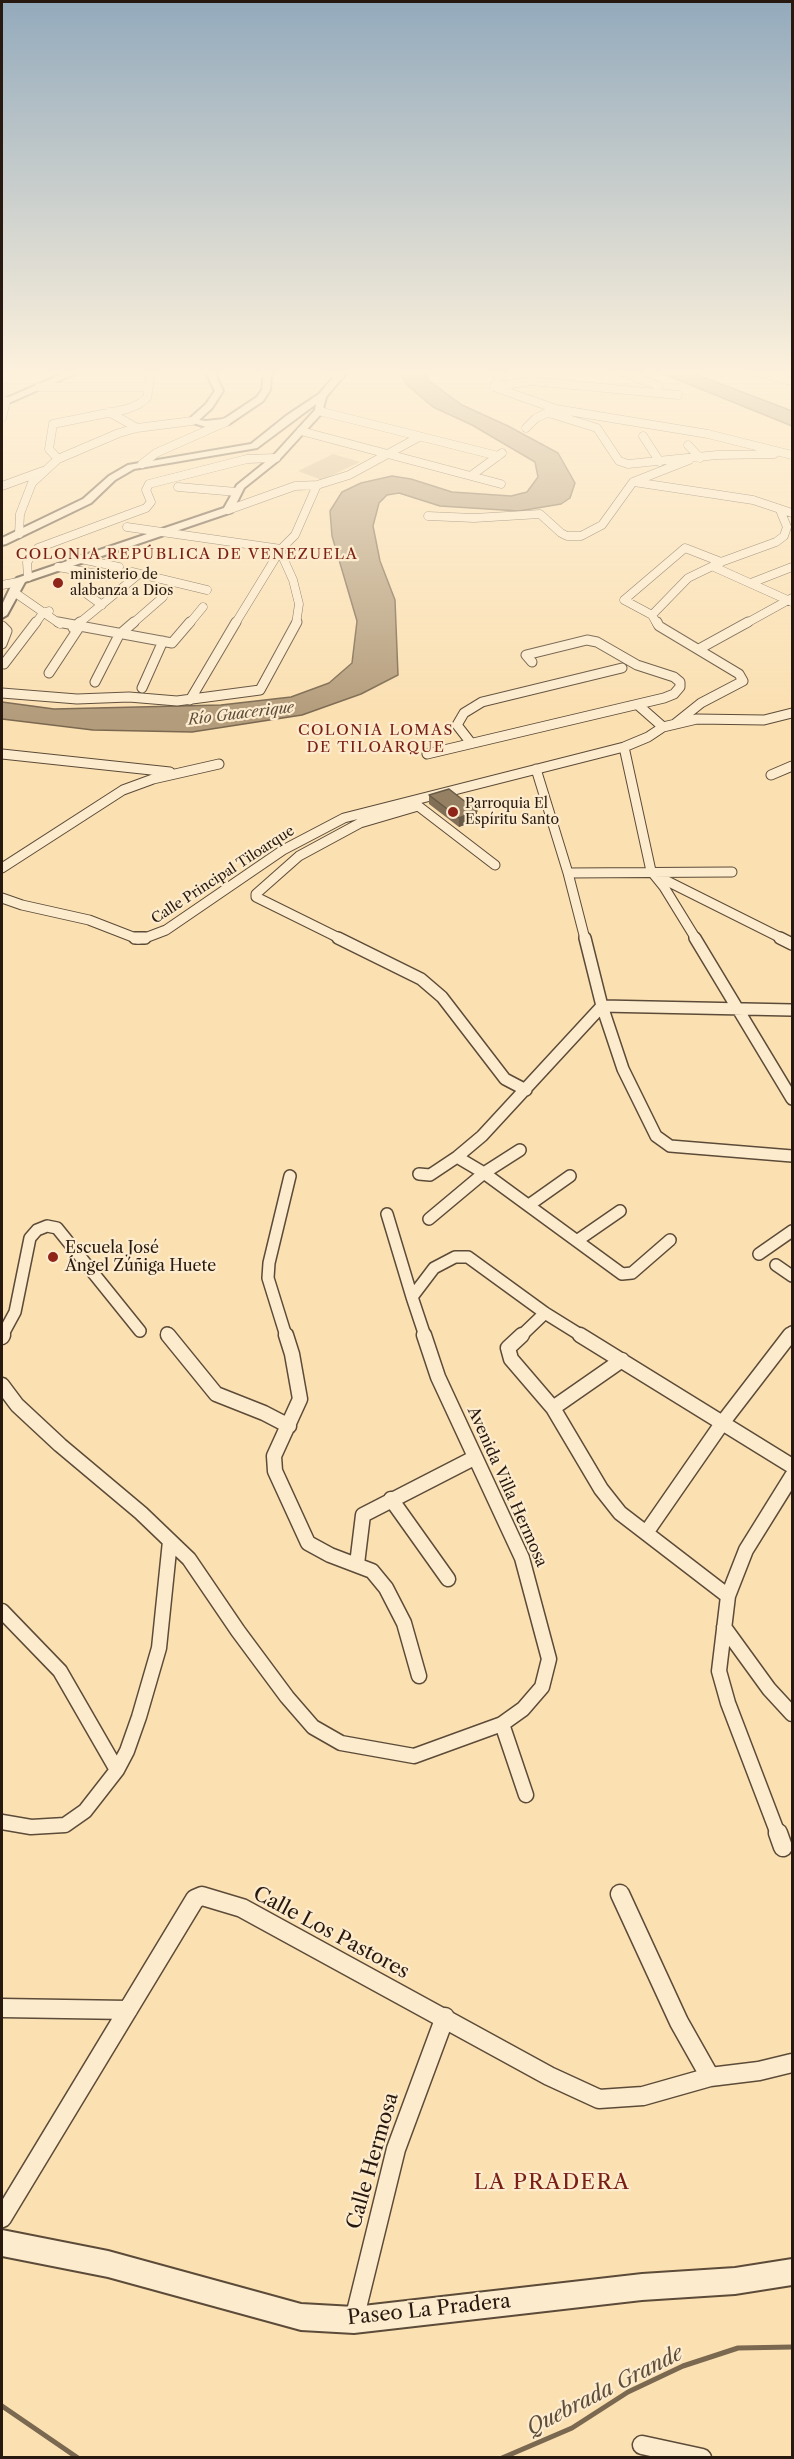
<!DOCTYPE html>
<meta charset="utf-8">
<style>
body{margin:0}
#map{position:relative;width:794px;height:2459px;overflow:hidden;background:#fbe0b2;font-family:"Libre Caslon Text",serif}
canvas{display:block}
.frame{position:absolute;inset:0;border:3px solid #271910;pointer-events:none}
</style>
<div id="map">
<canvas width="794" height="2459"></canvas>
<div class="frame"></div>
</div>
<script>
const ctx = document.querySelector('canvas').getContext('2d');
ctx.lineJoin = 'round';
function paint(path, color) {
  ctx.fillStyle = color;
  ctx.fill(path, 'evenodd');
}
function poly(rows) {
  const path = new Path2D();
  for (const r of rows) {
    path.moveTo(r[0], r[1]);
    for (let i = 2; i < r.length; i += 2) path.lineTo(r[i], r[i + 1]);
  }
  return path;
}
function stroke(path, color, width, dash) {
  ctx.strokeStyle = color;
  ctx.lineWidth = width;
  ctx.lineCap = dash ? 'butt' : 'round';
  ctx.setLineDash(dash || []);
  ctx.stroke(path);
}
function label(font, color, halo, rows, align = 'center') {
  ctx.font = font + ' "Libre Caslon Text",serif';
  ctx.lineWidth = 4.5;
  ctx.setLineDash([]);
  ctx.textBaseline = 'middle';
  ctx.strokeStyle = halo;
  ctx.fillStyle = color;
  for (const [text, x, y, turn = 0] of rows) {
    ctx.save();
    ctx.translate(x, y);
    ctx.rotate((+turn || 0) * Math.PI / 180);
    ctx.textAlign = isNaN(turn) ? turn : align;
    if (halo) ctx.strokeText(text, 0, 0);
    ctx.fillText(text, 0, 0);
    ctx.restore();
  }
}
paint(poly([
 [333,454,360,462,322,480,298,471]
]), '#d7be96');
const water = poly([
 [399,371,427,371,428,380,462,405,508,426,558,453,575,483,570,498,561,504,519,511,440,506,399,493,387,495,379,503,373,526,380,561,395,600,398,675,361,694,302,715,192,732,93,730,2,719,2,702,54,709,221,705,291,697,329,683,352,663,357,621,332,536,330,511,342,492,361,483,392,476,411,479,452,492,511,496,527,492,538,477,535,462,472,425,433,407,407,385,399,371],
 [656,371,687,371,792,411,792,426,656,371]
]);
paint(water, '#b39c7b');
stroke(water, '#7b6850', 1.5);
stroke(poly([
 [2,2406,78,2458],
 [502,2458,572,2428,628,2392,683,2366,738,2348,792,2347]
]), '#7b6850', 5);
const minorFar4 = poly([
 [324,371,340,376],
 [502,371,494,387,556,409,708,434,792,455],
 [618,371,659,386,658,393],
 [749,371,792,381],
 [39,387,148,387],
 [494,387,531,381,678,395],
 [2,400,6,401,2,418],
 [319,411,498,456],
 [109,412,137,428],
 [552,414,597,428,619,461,628,464,717,455,774,454],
 [526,428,536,418,556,409],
 [301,431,501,484],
 [643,436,660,462],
 [688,445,700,458],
 [58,459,119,433,137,428,192,421],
 [142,464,156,453,226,422],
 [472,475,502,453],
 [634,482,753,500,792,513],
 [2,486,43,471],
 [178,487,237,492],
 [228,510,295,486,317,485,349,475,419,437],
 [428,516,474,518,540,514,561,533,567,536,581,536,602,525,633,482,689,460],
 [127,527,281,549],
 [19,534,20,514,32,483,58,459,49,449,53,424,127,409,139,404,147,398,151,371],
 [280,551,293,580,299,604,296,624],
 [81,559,119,567],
 [58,567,109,576],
 [714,567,792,602],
 [132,572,207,590],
 [28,577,27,562,38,548,146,508,151,502,146,490,149,484,247,459,276,458],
 [751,583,792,567],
 [2,585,18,582],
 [80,589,102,605],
 [14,592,60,624],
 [652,615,688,578,721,562,776,542,784,536,787,527,780,510],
 [35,624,43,613,49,611],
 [78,624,139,574],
 [132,624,163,597],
 [189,624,203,607],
 [235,624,281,549,295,535,317,485],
 [657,624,652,615,624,600,685,548,721,562],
 [745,624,792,598]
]);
const minorFar3 = poly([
 [58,622,172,643,190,622],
 [657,622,659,626,739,674,743,681,701,703,676,723],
 [2,626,7,631,2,644],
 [73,628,80,622],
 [699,649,748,622],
 [4,664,36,622],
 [49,673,78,629],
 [95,682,119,635,134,622],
 [142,688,163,641],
 [2,693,77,699,129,697,177,701,260,690,297,622],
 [190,700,236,622],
 [638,705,663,727],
 [471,743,457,725,464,713,482,702,622,668],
 [624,747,651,871,664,887,696,939],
 [2,754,170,772],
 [427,754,664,698,674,694,680,687,680,682,674,677,637,665,597,642,587,640,526,655,532,662],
 [536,769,568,873,585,939],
 [771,775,792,766],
 [413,802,495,865],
 [2,868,123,790,153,779,219,764],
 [568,873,732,872],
 [657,876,783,939],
 [2,898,22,905,89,920,138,939,145,938,166,930,283,850,344,818,624,747,648,737,663,727,697,719,764,720,792,713],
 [341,939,256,897,256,894,299,856,360,823,418,806]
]);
const minorFar2 = poly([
 [135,938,145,938],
 [338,938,421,979,442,997,505,1079,526,1090],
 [585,938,602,1006,623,1069,656,1136,670,1146,792,1156],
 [695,938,792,1099],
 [780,938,792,944],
 [602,1006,792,1010],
 [457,1157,484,1173,622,1274,632,1273,670,1240],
 [419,1174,430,1175,457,1157,482,1136,602,1006],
 [529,1205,570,1176],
 [387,1214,412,1297],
 [429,1219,484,1173,520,1150],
 [578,1240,620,1211],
 [759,1254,792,1231],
 [776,1265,792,1276],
 [167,1333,170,1336],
 [2,1336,15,1312,30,1238,37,1230,47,1226,57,1228,140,1331],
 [286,1336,268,1278,269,1263,290,1176],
 [425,1336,412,1297,434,1268,455,1257,468,1257,545,1313,582,1336],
 [521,1336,545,1313],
 [789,1336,792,1332]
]);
const minorFar1 = poly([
 [168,1335,216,1394,264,1413,289,1426],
 [286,1335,292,1354,300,1399,274,1456,275,1471,308,1543,330,1555,372,1571,386,1588,404,1623,419,1676],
 [522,1335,508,1348,511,1359,553,1408,601,1489,620,1513,728,1596],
 [580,1335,792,1466],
 [2,1337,3,1335],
 [2,1385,17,1405,60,1445,141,1513,189,1559,238,1631,287,1697,313,1727,341,1743,414,1756,502,1724,523,1709,542,1687,549,1659,522,1558,438,1377,424,1335],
 [553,1408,622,1360],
 [391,1499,448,1579],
 [646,1533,723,1422,790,1335],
 [357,1564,363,1515,474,1458],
 [2,1611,60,1671,117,1770],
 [724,1627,769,1689,792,1714],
 [502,1724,526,1795],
 [2,1822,31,1827,65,1825,85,1811,117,1770,127,1751,139,1717,159,1648,170,1541],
 [778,1834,728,1703,719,1671,728,1596,746,1550,792,1476]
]);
const minor = poly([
 [778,1833,783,1847],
 [620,1894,679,2022,710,2077],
 [2,2008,128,2010],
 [2,2218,195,1899,202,1896,242,1908,549,2076,599,2099,643,2096,710,2077,759,2071,792,2063],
 [354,2320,396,2149,445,2017],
 [642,2445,702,2458]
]);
const tertiary = poly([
 [69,371,81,371,2,406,2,400,69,371],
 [205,371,214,371,223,391,212,408,199,420,206,421,224,419,257,397,262,390,264,372,275,371,271,375,270,390,263,401,229,424,206,427,187,421,206,404,215,391,205,371],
 [339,371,348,371,326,397,322,413,279,460,244,488,232,512,25,582,7,615,2,618,2,605,13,582,17,578,224,508,237,485,273,456,315,410,316,404,257,448,134,469,115,480,91,503,6,544,2,545,2,538,83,499,109,476,128,465,251,444,286,416,319,394,339,371],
 [2,2230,108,2251,301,2304,354,2307,642,2274,735,2268,792,2259,792,2285,735,2294,642,2300,354,2333,301,2330,108,2277,2,2256,2,2230]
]);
stroke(minorFar4, '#5c4b38', 9);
stroke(minorFar3, '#5c4b38', 11);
stroke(minorFar2, '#5c4b38', 14);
stroke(minorFar1, '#5c4b38', 17);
stroke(minor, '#5c4b38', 21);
stroke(tertiary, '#5c4b38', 4);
stroke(minorFar4, '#fcebcd', 8);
stroke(minorFar3, '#fcebcd', 9);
stroke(minorFar2, '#fcebcd', 11);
stroke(minorFar1, '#fcebcd', 14);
stroke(minor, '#fcebcd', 18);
paint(tertiary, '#fcebcd');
paint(poly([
 [429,795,477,811,477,820,459,827,429,804]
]), '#806e56');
paint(poly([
 [477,811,477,820,459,827,459,818]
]), '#685a46');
const building = poly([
 [449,789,477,811,459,818,429,795,449,789]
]);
paint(building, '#958064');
stroke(building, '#685a46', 1.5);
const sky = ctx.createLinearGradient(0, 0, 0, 716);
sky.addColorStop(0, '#93aabc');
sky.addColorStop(0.52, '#fdf1dc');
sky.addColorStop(1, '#fdf1dc00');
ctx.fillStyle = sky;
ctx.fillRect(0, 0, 794, 716);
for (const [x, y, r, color] of [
 [58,583,6,"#8f2418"],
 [453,812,6,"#8f2418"],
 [53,1257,6,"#8f2418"]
]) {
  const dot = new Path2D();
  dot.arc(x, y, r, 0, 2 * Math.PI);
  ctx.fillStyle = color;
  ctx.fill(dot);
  stroke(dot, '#fcebcd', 2);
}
label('14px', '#271910', '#fcebcd', [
 ["ministerio de",70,575],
 ["alabanza a Dios",70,591],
 ["Parroquia El",465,804],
 ["Espíritu Santo",465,820]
], 'left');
label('14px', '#271910', '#fcebcd', [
 ["Calle Principal Tiloarque",223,875,-33]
]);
ctx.letterSpacing = '1.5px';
label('15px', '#7a1f14', '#fcebcd', [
 ["COLONIA REPÚBLICA DE VENEZUELA",187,555],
 ["COLONIA LOMAS",376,731],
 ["DE TILOARQUE",376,748]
]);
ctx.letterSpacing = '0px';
label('italic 15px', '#5f4d3b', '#fcebcd', [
 ["Río Guacerique",241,714,-7]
]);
label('16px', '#271910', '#fcebcd', [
 ["Escuela José",65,1248],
 ["Ángel Zúñiga Huete",65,1266]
], 'left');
label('16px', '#271910', '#fcebcd', [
 ["Avenida Villa Hermosa",507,1487,66]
]);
label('20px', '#271910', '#fcebcd', [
 ["Calle Los Pastores",331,1933,28],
 ["Calle Hermosa",373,2161,-74],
 ["Paseo La Pradera",429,2310,-6]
]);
ctx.letterSpacing = '1.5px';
label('21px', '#7a1f14', '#fcebcd', [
 ["LA PRADERA",552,2183]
]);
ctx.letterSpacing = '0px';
label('italic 21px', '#5f4d3b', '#fcebcd', [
 ["Quebrada Grande",605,2391,-27]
]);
</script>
